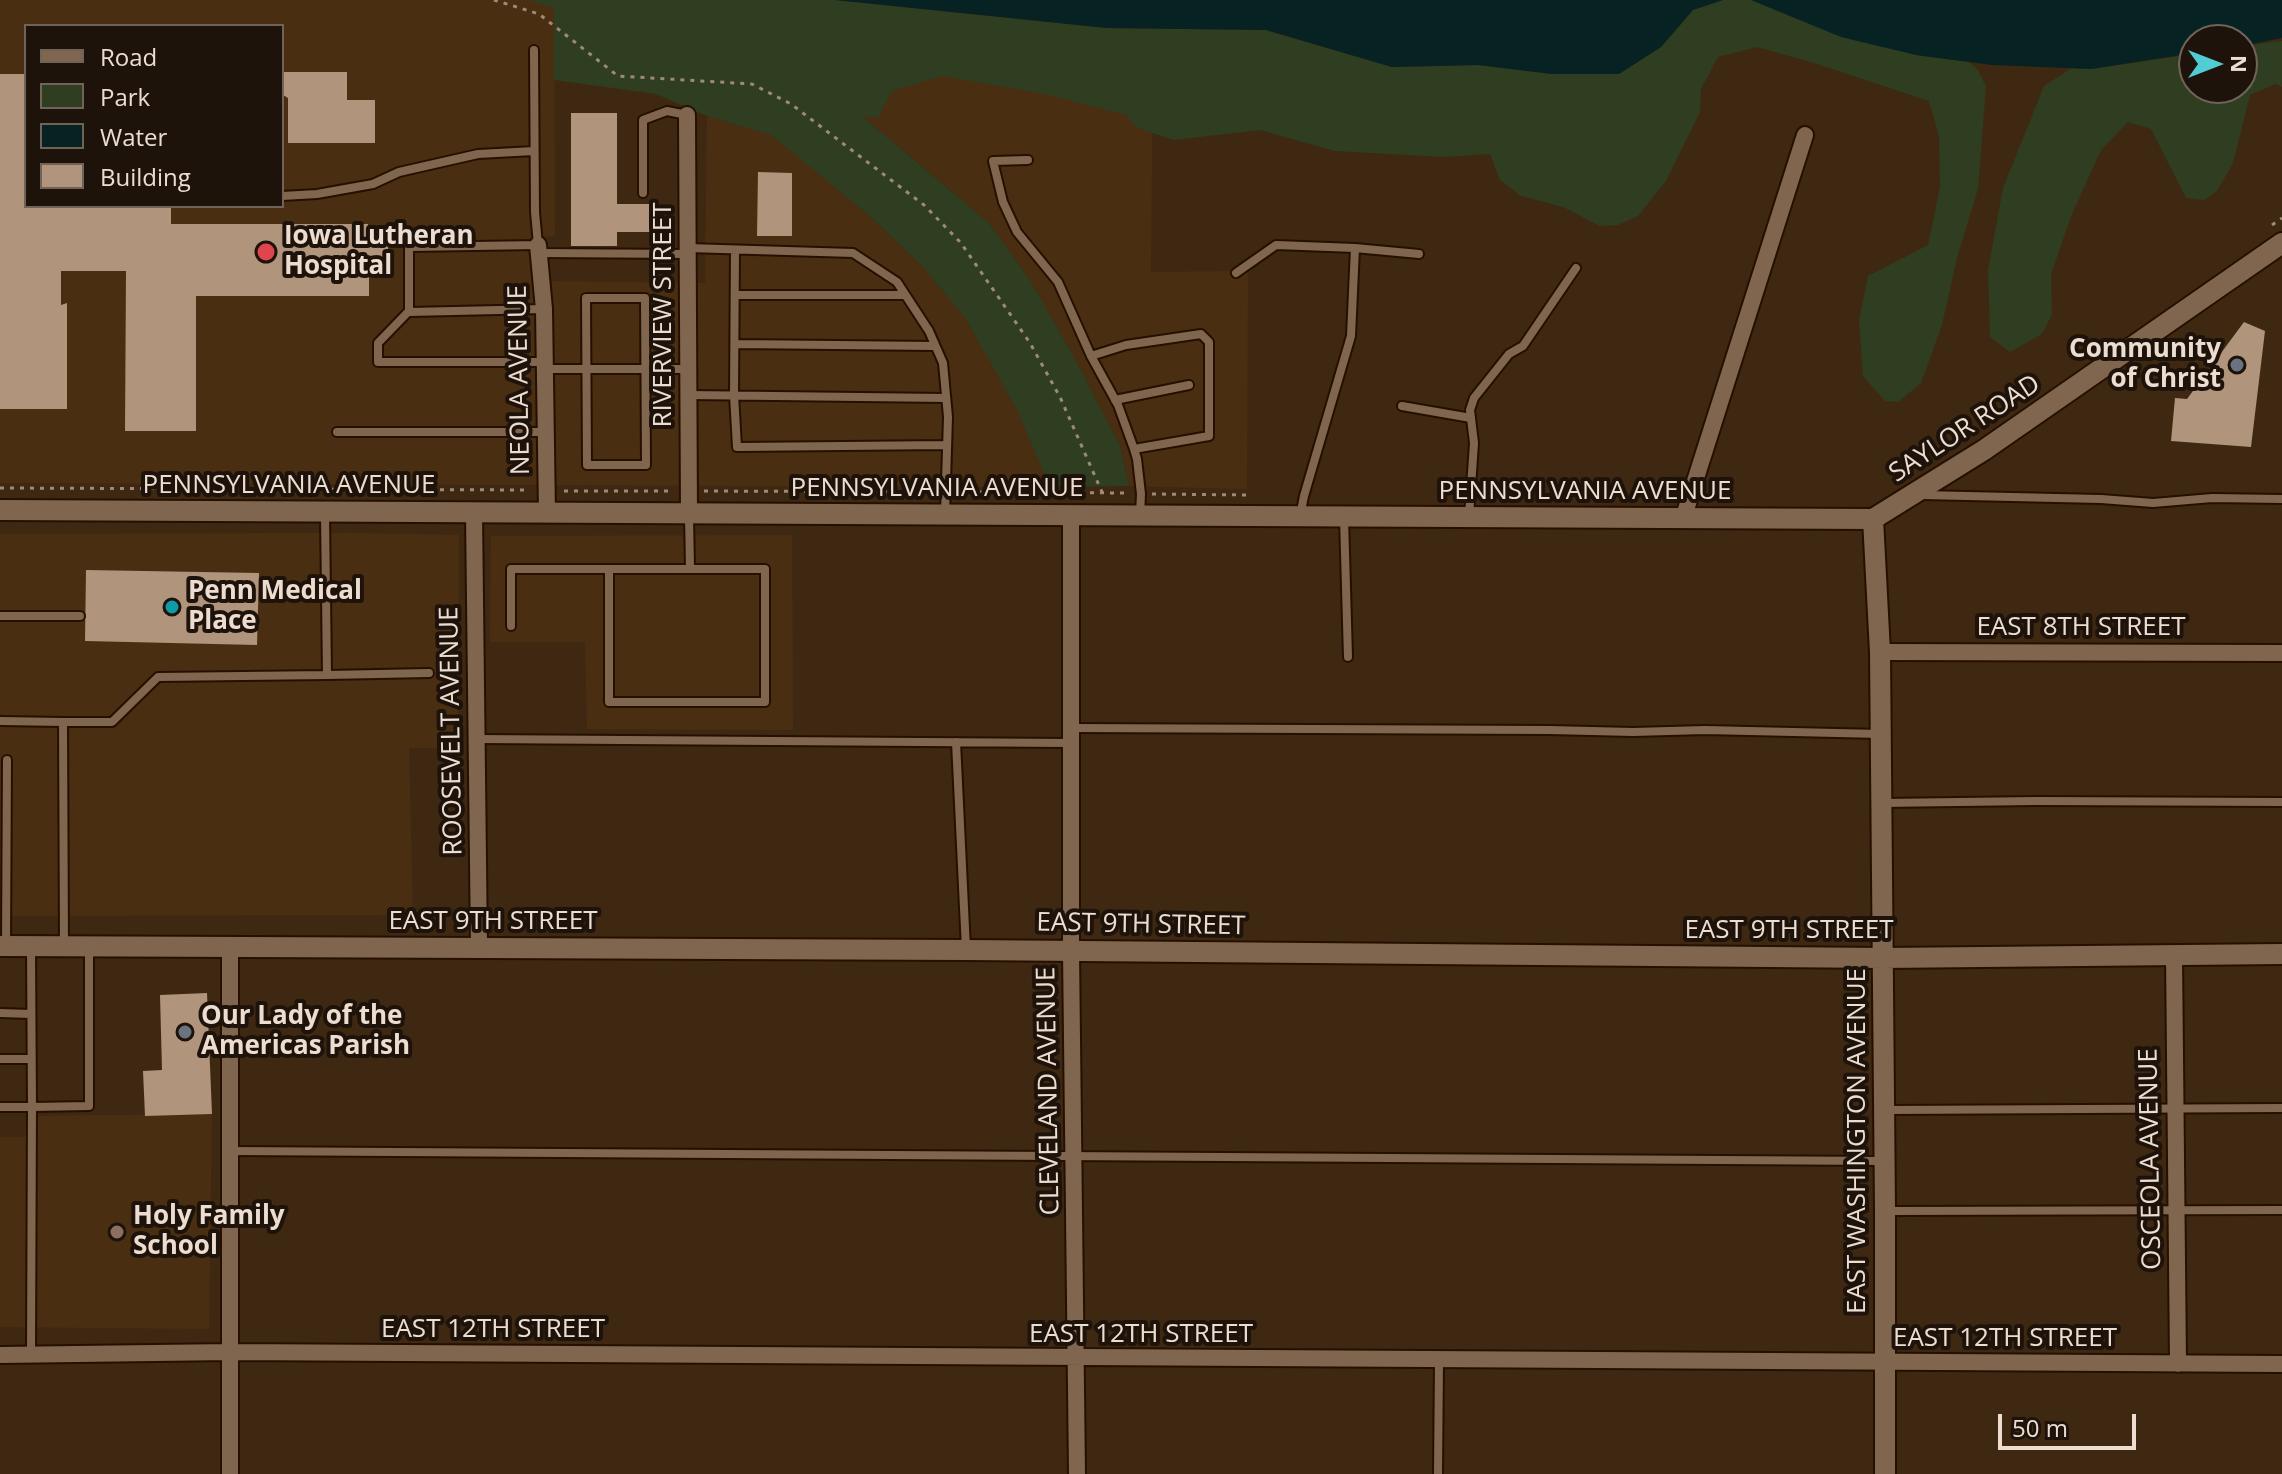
<!DOCTYPE html>
<style>
body{margin:0}
#map{position:relative;width:2282px;height:1474px;overflow:hidden;background:#3f2812;font-family:"Open Sans",sans-serif}
canvas{display:block}
.legend{position:absolute;left:24px;top:24px;width:260px;height:184px;box-sizing:border-box;background:#1e130a;border:2px solid #706459;margin:0;padding:10px 14px;list-style:none;font-size:24px;color:#ecddd0}
.legend li{display:flex;align-items:center;gap:16px;height:40px}
.legend b{width:40px;border:2px solid #706459}
.north{position:absolute;left:2178px;top:24px;width:80px;height:80px;box-sizing:border-box;background:#1e130a;border:2px solid #706459;border-radius:50%;rotate:90deg;font-size:22px;font-weight:700;line-height:32px;text-align:center;color:#ecddd0}
.north::after{content:'';display:block;margin:auto;width:28px;height:36px;background:#51ccd2;clip-path:polygon(50% 0,100% 100%,50% 72%,0 100%)}
.scale{position:absolute;left:1998px;top:1414px;width:138px;height:36px;box-sizing:border-box;border:4px solid #ecddd0;border-top:0;padding-left:10px;font-size:24px;line-height:28px;white-space:nowrap;color:#ecddd0;-webkit-text-stroke:6px #1e130a;paint-order:stroke}
</style>
<div id="map">
<canvas width="2282" height="1474"></canvas>
<ul class="legend">
<li><b style="height:10px;background:#80664f"></b>Road</li>
<li><b style="height:22px;background:#2f3d21"></b>Park</li>
<li><b style="height:22px;background:#072223"></b>Water</li>
<li><b style="height:22px;background:#b0947c"></b>Building</li>
</ul>
<div class="north">N</div>
<div class="scale">50 m</div>
</div>
<script>
const ctx = document.querySelector('canvas').getContext('2d');
ctx.lineJoin = 'round';
function paint(path, color) {
  ctx.fillStyle = color;
  ctx.fill(path, 'evenodd');
}
function poly(rows) {
  const path = new Path2D();
  for (const r of rows) {
    path.moveTo(r[0], r[1]);
    for (let i = 2; i < r.length; i += 2) path.lineTo(r[i], r[i + 1]);
  }
  return path;
}
function stroke(path, color, width, dash) {
  ctx.strokeStyle = color;
  ctx.lineWidth = width;
  ctx.lineCap = dash ? 'butt' : 'round';
  ctx.setLineDash(dash || []);
  ctx.stroke(path);
}
function label(font, color, halo, rows, align = 'center') {
  ctx.font = font + ' "Open Sans",sans-serif';
  ctx.lineWidth = 8;
  ctx.setLineDash([]);
  ctx.textBaseline = 'middle';
  ctx.strokeStyle = halo;
  ctx.fillStyle = color;
  for (const [text, x, y, turn = 0] of rows) {
    ctx.save();
    ctx.translate(x, y);
    ctx.rotate((+turn || 0) * Math.PI / 180);
    ctx.textAlign = isNaN(turn) ? turn : align;
    if (halo) ctx.strokeText(text, 0, 0);
    ctx.fillText(text, 0, 0);
    ctx.restore();
  }
}
paint(poly([
 [0,0,554,0,555,236,532,237,533,281,705,283,707,116,772,135,872,218,923,267,966,318,1018,410,1050,487,0,483],
 [26,26,282,26,282,206,26,206],
 [835,0,1107,28,1153,29,1151,272,1248,271,1247,489,1129,486,1120,446,1074,357,1030,280,989,223,841,98],
 [352,533,459,535,458,748,409,748,413,915,0,916,0,534],
 [792,535,793,730,587,729,585,642,490,642,491,536],
 [212,1114,209,1329,0,1327,0,1137,25,1137,26,1116]
]), '#4a2e12');
paint(poly([
 [528,0,835,0,1107,28,1266,30,1392,67,1478,65,1552,74,1619,74,1661,47,1693,10,1723,0,1751,0,1916,55,1969,62,1977,69,1986,86,1978,189,1957,258,1942,325,1921,383,1898,402,1885,401,1863,376,1859,321,1868,276,1928,245,1940,187,1939,137,1929,101,1814,63,1757,47,1718,57,1701,89,1700,112,1666,181,1638,216,1618,225,1600,226,1563,207,1521,196,1500,180,1490,154,1443,157,1335,151,1260,130,1174,140,1137,128,1126,115,1045,94,942,76,892,91,878,118,862,116,989,223,1030,280,1074,357,1120,446,1129,486,1050,487,1017,410,966,319,923,267,872,218,771,135,707,116,656,94,554,80,554,8],
 [2282,41,2282,87,2275,84,2250,95,2233,163,2217,191,2204,200,2186,198,2151,129,2128,122,2101,150,2072,214,2051,274,2052,315,2042,334,2010,352,1990,337,1988,270,2003,188,2044,86,2072,68,2091,69,2194,54,2194,88,2242,88,2242,46]
]), '#2f3d21');
paint(poly([
 [835,0,1723,0,1693,10,1661,47,1619,74,1552,74,1478,65,1392,67,1266,30,1107,28],
 [1751,0,2282,0,2282,38,2242,46,2242,40,2194,40,2194,53,2091,69,1992,65,1916,55,1841,37]
]), '#072223');
paint(poly([
 [283,72,347,72,347,100,375,100,375,143,288,143,288,98,283,95],
 [0,74,26,74,26,206,171,206,171,224,368,224,368,233,388,233,388,264,369,264,369,296,196,296,196,431,125,431,126,271,61,271,61,305,67,303,67,409,0,409],
 [571,113,617,113,617,204,651,204,651,232,617,232,617,246,571,246],
 [758,172,792,173,792,236,757,236],
 [2244,322,2265,331,2251,447,2171,441,2175,398,2187,399],
 [86,570,259,573,257,645,85,641],
 [207,993,212,1114,145,1116,143,1071,162,1070,160,995]
]), '#b0947c');
const lane = poly([
 [534,50,535,212,538,245,409,247,409,312,544,309],
 [1028,160,993,161,1003,202,1017,232,1058,282,1091,356],
 [643,193,643,120,667,111,687,115],
 [282,196,317,194,373,184,399,172,478,154,534,151],
 [688,248,853,253,897,282,929,331,943,363,948,417,945,514],
 [1355,248,1419,254],
 [735,250,734,395,737,447,947,445],
 [539,253,687,254],
 [1236,273,1276,245,1355,248,1351,336,1304,496,1300,516],
 [735,295,905,295],
 [586,298,645,298,646,465,587,465,586,298],
 [409,311,378,343,378,362,545,362],
 [735,344,935,346],
 [545,369,688,369],
 [689,395,946,398],
 [1115,400,1189,385],
 [1402,406,1471,418],
 [337,432,546,432],
 [1134,449,1209,436,1209,342,1201,334,1126,345,1091,356,1118,405,1134,449,1137,459,1141,494,1140,515],
 [1922,495,2101,499,2153,503,2212,498,2282,499],
 [689,516,690,569,765,569,765,702,609,702,609,569,690,569],
 [1469,516,1474,443,1470,410,1474,398,1509,354,1523,346,1576,268],
 [1344,518,1348,657],
 [0,616,80,616],
 [511,626,511,569,609,569],
 [327,675,429,673],
 [0,721,63,722],
 [1071,728,1549,730,1633,732,1705,730,1881,734],
 [476,739,1070,743],
 [956,742,966,949],
 [1882,803,2036,801,2282,802],
 [64,945,63,722,112,722,158,677,327,675,325,514],
 [6,946,7,760],
 [31,948,32,1107,89,1106,89,948],
 [0,1013,31,1014],
 [0,1059,31,1059],
 [0,1107,32,1107,31,1354],
 [1885,1110,2282,1108],
 [230,1151,1885,1161],
 [1886,1211,2282,1210],
 [1438,1474,1439,1361]
]);
const street = poly([
 [687,115,689,515],
 [538,245,544,309,547,514],
 [474,513,479,948],
 [1071,515,1071,951,1077,1474],
 [1683,519,1805,135],
 [1880,652,2282,653],
 [2174,954,2178,1364],
 [0,1355,231,1352,2282,1364],
 [230,1474,230,948]
]);
const secondary = poly([
 [0,510,1873,519],
 [1873,519,1880,652,1885,1211,1885,1474],
 [1873,519,1984,450,2282,243],
 [0,946,966,950,1883,958,2282,954]
]);
stroke(lane, '#251000', 12);
stroke(street, '#251000', 20);
stroke(secondary, '#251000', 24);
stroke(poly([
 [494,0,539,14,618,76,752,84,791,104,924,205,961,243,1030,343,1060,397,1102,492],
 [2272,225,2282,218],
 [0,488,528,490],
 [564,491,672,491],
 [704,491,932,492],
 [960,492,1128,493],
 [1152,494,1248,495]
]), '#9d8a79', 3, [4, 6]);
stroke(lane, '#80664f', 8);
stroke(street, '#80664f', 16);
stroke(secondary, '#80664f', 20);
for (const [x, y, r, color] of [
 [266,252,10,"#e0444e"],
 [2237,365,8,"#6b7280"],
 [172,607,8,"#0f9aa8"],
 [185,1032,8,"#6b7280"],
 [117,1232,8,"#8d6e63"]
]) {
  const dot = new Path2D();
  dot.arc(x, y, r, 0, 2 * Math.PI);
  ctx.fillStyle = color;
  ctx.fill(dot);
  stroke(dot, '#1e130a', 3);
}
label('bold 26px', '#ecddd0', '#1e130a', [
 ["Iowa Lutheran",284,237],
 ["Hospital",284,267],
 ["Community",2221,350,"right"],
 ["of Christ",2221,380,"right"],
 ["Penn Medical",188,592],
 ["Place",188,622],
 ["Our Lady of the",201,1017],
 ["Americas Parish",201,1047],
 ["Holy Family",133,1217],
 ["School",133,1247]
], 'left');
label('26px', '#ecddd0', '#1e130a', [
 ["RIVERVIEW STREET",664,315,-90],
 ["NEOLA AVENUE",520,380,-91],
 ["SAYLOR ROAD",1965,429,-33],
 ["PENNSYLVANIA AVENUE",289,486],
 ["PENNSYLVANIA AVENUE",937,489],
 ["PENNSYLVANIA AVENUE",1585,492],
 ["EAST 8TH STREET",2081,628],
 ["ROOSEVELT AVENUE",452,731,-91],
 ["EAST 9TH STREET",493,922],
 ["EAST 9TH STREET",1141,925,1],
 ["EAST 9TH STREET",1789,931],
 ["CLEVELAND AVENUE",1049,1091,-91],
 ["EAST WASHINGTON AVENUE",1858,1141,-90],
 ["OSCEOLA AVENUE",2151,1159,-91],
 ["EAST 12TH STREET",493,1330],
 ["EAST 12TH STREET",1141,1335],
 ["EAST 12TH STREET",2005,1339]
]);
</script>
